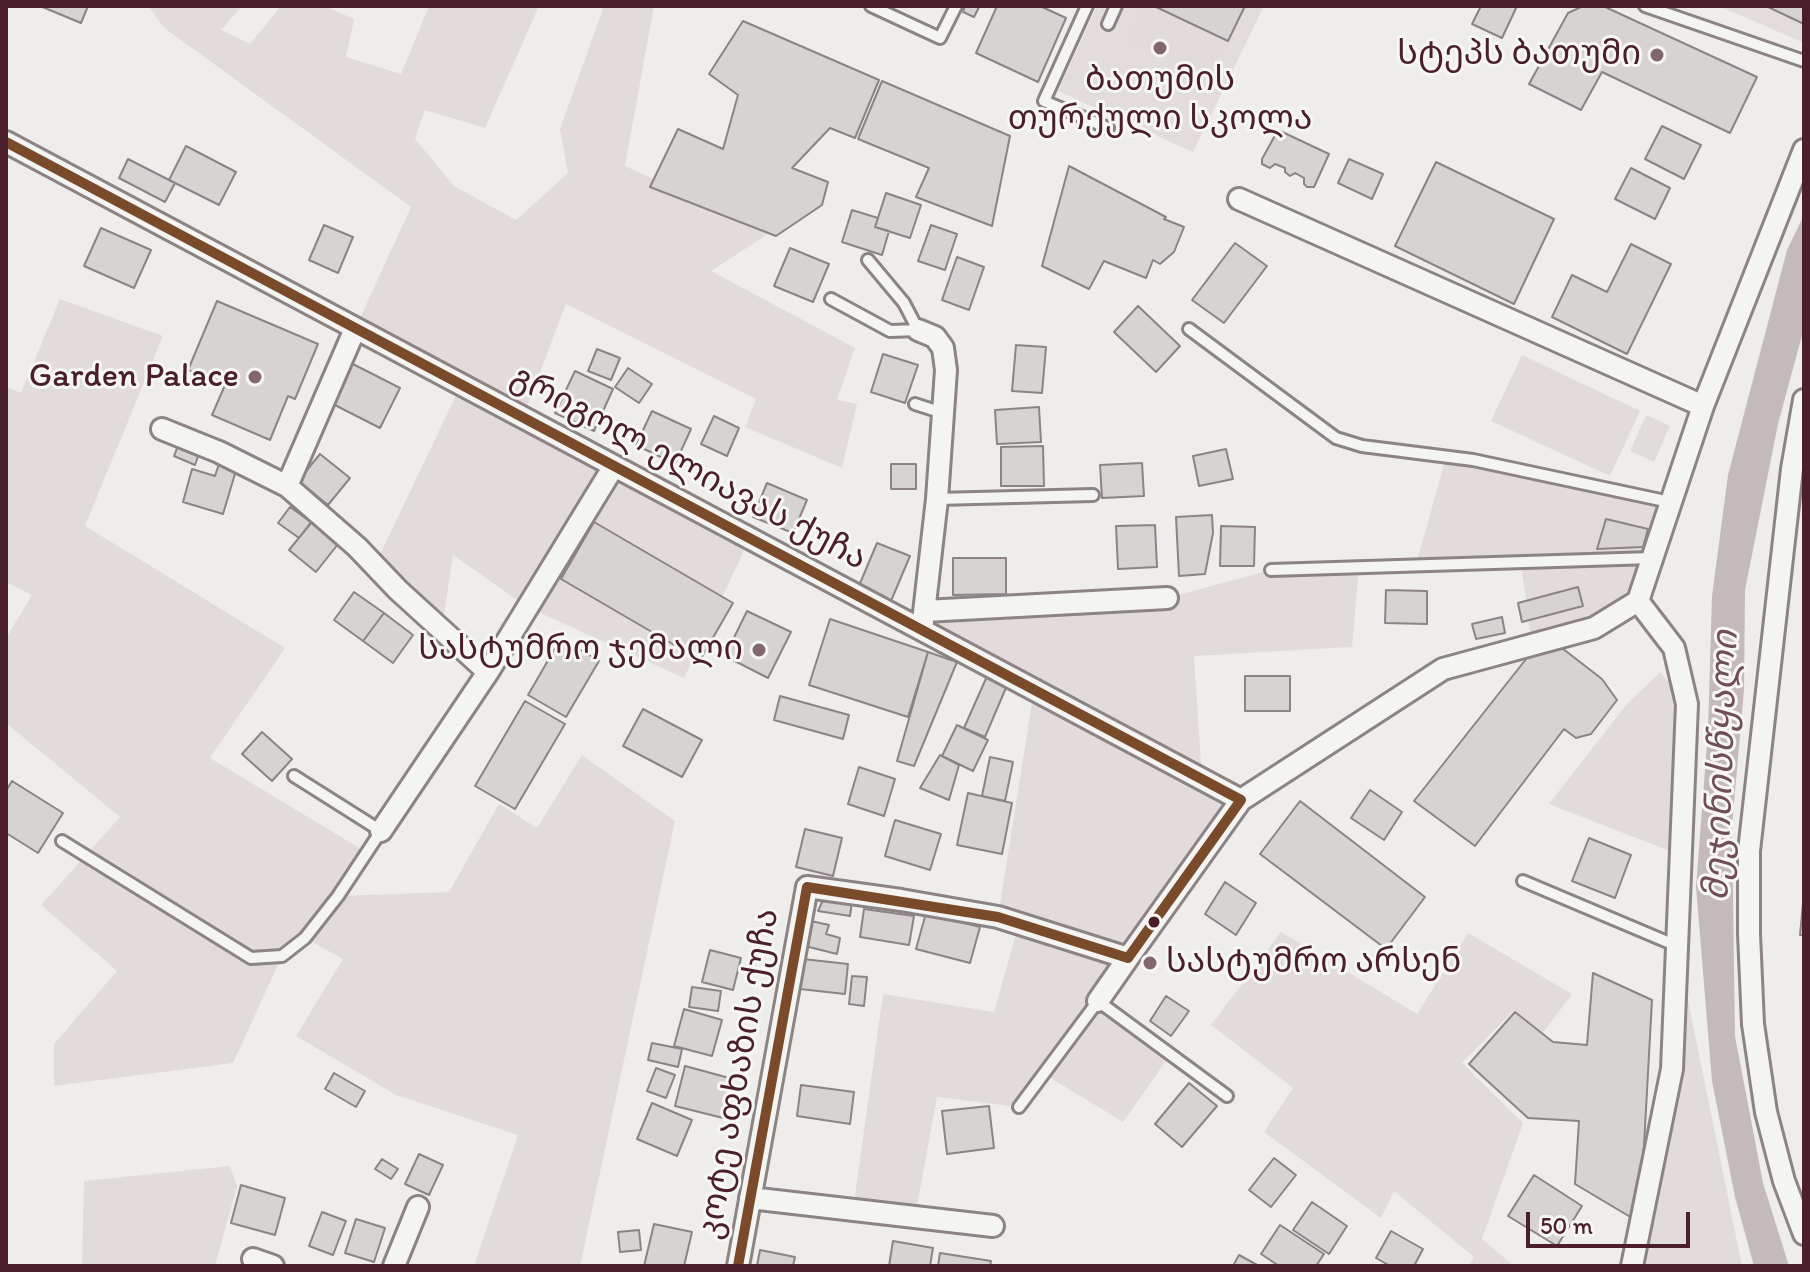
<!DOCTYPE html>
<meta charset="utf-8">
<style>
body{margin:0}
#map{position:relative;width:1810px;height:1272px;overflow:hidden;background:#eeedeb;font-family:Itim,sans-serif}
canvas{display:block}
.frame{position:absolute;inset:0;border:8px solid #4a1f2b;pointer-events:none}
.scale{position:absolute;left:1526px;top:1212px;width:164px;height:36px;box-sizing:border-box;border:4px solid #4a1f2b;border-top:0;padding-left:10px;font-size:24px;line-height:28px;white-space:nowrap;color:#4a1f2b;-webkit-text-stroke:6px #f6f6f2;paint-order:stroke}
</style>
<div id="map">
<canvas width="1810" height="1272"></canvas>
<div class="frame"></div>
<div class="scale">50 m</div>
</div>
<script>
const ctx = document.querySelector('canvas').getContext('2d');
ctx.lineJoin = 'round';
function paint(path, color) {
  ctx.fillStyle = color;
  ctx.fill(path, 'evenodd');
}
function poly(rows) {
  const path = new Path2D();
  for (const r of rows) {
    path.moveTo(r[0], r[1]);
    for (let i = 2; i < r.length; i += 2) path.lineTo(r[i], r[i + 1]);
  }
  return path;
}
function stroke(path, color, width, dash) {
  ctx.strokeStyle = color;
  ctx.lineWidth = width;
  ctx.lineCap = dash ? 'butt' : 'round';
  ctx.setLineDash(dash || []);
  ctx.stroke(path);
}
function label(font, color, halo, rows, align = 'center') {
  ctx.font = font + ' Itim,"Noto Sans Georgian",sans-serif';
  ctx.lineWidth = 6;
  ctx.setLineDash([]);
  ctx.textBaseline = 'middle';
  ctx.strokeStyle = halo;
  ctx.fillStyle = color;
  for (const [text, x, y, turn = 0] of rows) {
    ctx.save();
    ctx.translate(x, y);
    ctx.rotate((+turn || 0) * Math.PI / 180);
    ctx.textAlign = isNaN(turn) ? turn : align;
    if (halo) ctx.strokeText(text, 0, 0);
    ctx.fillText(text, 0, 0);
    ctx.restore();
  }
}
paint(poly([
 [1097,6,1264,6,1193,152,1058,91],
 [1719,6,1804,6,1804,43]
]), '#e2dddc');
paint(poly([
 [149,6,242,6,221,30,250,44,281,6,324,6,354,19,346,57,401,74,429,6,539,6,485,128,425,110,415,139,454,186,516,220,568,173,560,129,604,6,654,6,625,166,771,232,711,271,855,348,837,400,857,404,842,468,745,427,756,399,566,304,523,417,750,538,684,678,527,607,453,555,442,628,375,565,461,385,355,329,411,207,163,27],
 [1139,6,1152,6,1227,42,1208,81,1123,40],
 [60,299,163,336,85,526,285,648,210,758,366,852,339,896,449,892,499,804,537,828,582,755,675,821,580,1266,474,1266,518,1135,396,1095,296,1036,343,959,305,938,282,956,233,1063,54,1086,54,1044,117,971,41,905,120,817,6,723,6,638,32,595,6,582,6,387,21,393],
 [1522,355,1640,411,1610,476,1491,421],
 [1646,415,1670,426,1654,462,1630,451],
 [1446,457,1670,502,1638,601,1532,645,1521,563,1416,565],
 [1359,567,1352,647,1194,656,1202,779,1241,800,1098,1001,1171,1054,1123,1122,1044,1074,1019,1107,937,1097,915,1217,853,1210,883,994,994,1012,1019,924,998,917,1034,690,922,630,925,611,1167,598,1271,570],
 [1660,672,1687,704,1680,855,1549,804,1626,705],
 [1281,932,1417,1014,1468,933,1572,994,1543,1033,1514,1010,1462,1063,1523,1123,1482,1239,1514,1266,1469,1266,1474,1257,1394,1191,1381,1218,1264,1132,1293,1088,1211,1025],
 [1677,946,1742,1266,1632,1266,1672,1069],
 [230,1166,237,1186,215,1266,82,1266,84,1181]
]), '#e1dcdb');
paint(poly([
 [1804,215,1804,328,1778,424,1745,590,1744,690,1732,826,1735,1036,1763,1183,1789,1266,1754,1266,1735,1197,1712,1081,1696,887,1708,731,1712,596,1728,475,1787,250]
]), '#c5baba');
const building = poly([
 [40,6,88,6,81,23,40,6],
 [965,6,979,7,974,17,963,12,965,6],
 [997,6,1040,6,1066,18,1038,82,976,53,997,6],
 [1154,6,1245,6,1228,41,1154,6],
 [1481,6,1517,6,1502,38,1472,24,1481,6],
 [1583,6,1603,6,1757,77,1730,133,1602,72,1581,110,1529,84,1568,13,1583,6],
 [1766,6,1804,6,1804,24,1766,6],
 [743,21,879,80,855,138,830,128,792,168,828,182,822,205,776,236,650,187,678,129,723,149,738,95,709,74,743,21],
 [882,81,1010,136,992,226,916,197,929,168,858,139,882,81],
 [1662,126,1701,145,1684,179,1645,159,1662,126],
 [1278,130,1329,154,1314,187,1307,187,1304,184,1304,178,1295,173,1290,176,1285,172,1285,168,1275,164,1270,168,1262,164,1262,159,1278,130],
 [186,146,236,172,219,205,169,180,186,146],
 [128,159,175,183,165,202,119,178,128,159],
 [1349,159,1383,174,1372,199,1338,183,1349,159],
 [1436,162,1554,219,1514,304,1395,246,1436,162],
 [1069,166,1166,217,1164,219,1184,227,1174,252,1160,264,1153,260,1146,278,1104,261,1089,289,1042,266,1069,166],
 [1631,168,1670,188,1655,219,1615,199,1631,168],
 [886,193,921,205,910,238,875,227,886,193],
 [852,210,878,218,875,227,889,231,882,255,842,242,852,210],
 [324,225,353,237,338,273,309,260,324,225],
 [931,225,957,234,945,270,918,261,931,225],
 [101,228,151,250,134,288,84,266,101,228],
 [1235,243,1267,266,1224,323,1192,300,1235,243],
 [1631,244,1671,264,1627,354,1552,317,1572,275,1607,292,1631,244],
 [790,248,829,264,813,302,774,286,790,248],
 [957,257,984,267,969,310,942,300,957,257],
 [217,301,318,344,295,399,288,396,270,440,212,415,225,385,188,370,217,301],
 [1138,306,1180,346,1156,372,1114,332,1138,306],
 [1016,345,1046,347,1042,393,1012,391,1016,345],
 [597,349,620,358,611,380,588,371,597,349],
 [883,354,918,365,905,403,871,392,883,354],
 [345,360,400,388,380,428,325,400,345,360],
 [628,368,652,384,639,403,615,387,628,368],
 [575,371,613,389,594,431,555,413,575,371],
 [1039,407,1041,442,997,444,995,410,1039,407],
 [652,411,691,429,675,464,636,445,652,411],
 [714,416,739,428,727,456,701,444,714,416],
 [179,443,200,451,195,465,174,456,179,443],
 [1043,446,1044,486,1001,486,1001,447,1043,446],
 [1226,449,1233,479,1199,486,1193,456,1226,449],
 [320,454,350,478,328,505,298,481,320,454],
 [220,461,237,467,223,514,183,502,192,469,215,476,220,461],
 [1142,463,1144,496,1102,498,1100,465,1142,463],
 [891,464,916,464,916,489,891,489,891,464],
 [767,483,807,500,793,533,753,517,767,483],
 [290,507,311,522,299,538,278,523,290,507],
 [1212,515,1213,533,1205,574,1179,576,1176,517,1212,515],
 [316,517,342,539,316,572,289,550,316,517],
 [1606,519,1648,529,1643,547,1597,549,1606,519],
 [594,522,733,603,700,660,561,579,594,522],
 [1155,525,1157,567,1118,569,1116,526,1155,525],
 [1221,526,1255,527,1254,566,1220,566,1221,526],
 [877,543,910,556,891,601,858,588,877,543],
 [953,558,1006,558,1006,594,953,595,953,558],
 [1578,587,1583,606,1522,622,1518,603,1578,587],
 [1386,590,1427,591,1427,624,1385,623,1386,590],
 [354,592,384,613,363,641,334,620,354,592],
 [747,611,791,632,768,678,725,656,747,611],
 [384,613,413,635,393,663,363,641,384,613],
 [1502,617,1505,633,1476,639,1472,624,1502,617],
 [830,619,928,652,908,717,809,685,830,619],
 [561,638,599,661,566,717,528,695,561,638],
 [1558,645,1602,679,1617,700,1591,734,1576,738,1564,729,1475,846,1414,801,1530,654,1558,645],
 [928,652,957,662,914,766,897,761,928,652],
 [988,674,1008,683,985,737,964,728,988,674],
 [1245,676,1290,676,1290,711,1245,711,1245,676],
 [780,696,849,715,843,739,774,720,780,696],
 [525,701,565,724,515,809,475,786,525,701],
 [643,709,702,740,682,777,623,746,643,709],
 [957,725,988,740,973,771,942,756,957,725],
 [262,732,292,759,272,781,242,754,262,732],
 [940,755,959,765,949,800,920,788,940,755],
 [990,757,1013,762,1005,801,982,796,990,757],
 [859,767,895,779,884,816,848,804,859,767],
 [12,781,63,813,38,853,6,833,6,791,12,781],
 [1370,790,1402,812,1384,840,1351,818,1370,790],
 [968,793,1012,803,1002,854,957,845,968,793],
 [1300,801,1425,897,1386,949,1260,854,1300,801],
 [895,820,941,834,930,870,885,856,895,820],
 [805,829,842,838,833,876,796,867,805,829],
 [1589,838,1631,855,1615,898,1572,881,1589,838],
 [1225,882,1256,903,1236,935,1205,914,1225,882],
 [824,898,852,901,850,916,818,911,824,898],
 [1803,903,1804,903,1804,935,1800,935,1803,903],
 [864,909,914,916,909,945,860,937,864,909],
 [926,913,980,927,970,963,916,949,926,913],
 [811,921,829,925,826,934,840,938,837,954,805,946,811,921],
 [710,950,741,958,733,990,702,982,710,950],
 [803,959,848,964,845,994,800,989,803,959],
 [1593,973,1652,1000,1641,1200,1632,1218,1575,1184,1579,1121,1528,1118,1469,1064,1515,1012,1553,1042,1587,1045,1593,973],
 [852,976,867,977,864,1006,849,1004,852,976],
 [692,987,721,991,718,1011,689,1007,692,987],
 [1166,996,1189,1011,1171,1036,1150,1021,1166,996],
 [684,1009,722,1020,712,1056,674,1046,684,1009],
 [652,1043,682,1049,678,1067,648,1060,652,1043],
 [685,1066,733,1079,723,1118,675,1106,685,1066],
 [656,1068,675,1075,666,1098,647,1091,656,1068],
 [334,1073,365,1091,356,1107,325,1089,334,1073],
 [1189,1083,1217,1106,1182,1147,1155,1124,1189,1083],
 [801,1085,854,1092,850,1124,797,1116,801,1085],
 [652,1103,692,1120,677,1156,637,1139,652,1103],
 [989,1106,994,1148,947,1154,942,1111,989,1106],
 [419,1154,443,1165,429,1195,405,1184,419,1154],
 [1274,1158,1296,1175,1271,1207,1249,1190,1274,1158],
 [382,1159,398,1169,391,1179,375,1169,382,1159],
 [1534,1175,1582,1206,1557,1246,1508,1216,1534,1175],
 [241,1185,285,1198,275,1235,231,1223,241,1185],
 [1312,1202,1347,1226,1329,1254,1293,1230,1312,1202],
 [322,1212,346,1221,333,1255,309,1246,322,1212],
 [356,1219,385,1228,374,1262,345,1253,356,1219],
 [654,1224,692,1232,684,1266,644,1266,654,1224],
 [1280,1225,1324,1254,1316,1266,1279,1266,1261,1254,1280,1225],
 [639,1230,641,1250,620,1252,618,1232,639,1230],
 [1391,1231,1423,1249,1414,1266,1390,1266,1376,1258,1391,1231],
 [893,1241,933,1248,930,1266,889,1266,893,1241],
 [760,1250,795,1257,793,1266,757,1266,760,1250],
 [940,1253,991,1261,990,1266,938,1266,940,1253],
 [1239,1255,1259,1266,1233,1266,1239,1255]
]);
paint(building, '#d6d3d2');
stroke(building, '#8c8385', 2);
const lane = poly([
 [871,6,940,38,956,6],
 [1087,6,1044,101,1108,128],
 [1645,6,1804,61],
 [1108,24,1116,6],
 [831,299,890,331,918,330,904,303,868,260],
 [1189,329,1336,438,1362,446,1473,460,1670,502],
 [915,404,943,413],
 [937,499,1093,495],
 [1271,570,1652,558],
 [62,841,251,958,282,956,305,938,338,896,381,831,294,776],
 [1523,881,1677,946],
 [1019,1107,1098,1001,1227,1096]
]);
const street = poly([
 [6,142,1241,800],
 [1239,199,1703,406],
 [918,330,935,337,943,348,946,370,937,499,922,630],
 [1804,400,1792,469,1749,851,1749,934,1753,1024,1766,1112,1784,1181,1804,1234],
 [162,429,219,452,287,486,357,547,398,590,488,672],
 [287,486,355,329],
 [925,611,1167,598],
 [381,831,488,672,614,466],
 [1098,1001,1128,958],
 [750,1198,993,1226],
 [253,1259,273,1266],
 [394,1266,418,1207],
 [738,1266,807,887,901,900,998,917,1128,958,1241,800,1443,669,1594,628,1638,601],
 [1632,1266,1672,1069,1687,704,1674,648,1638,601,1703,406,1804,150]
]);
stroke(lane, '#8c8385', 16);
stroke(street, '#8c8385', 26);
stroke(lane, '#f4f4f2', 10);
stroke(street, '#f4f4f2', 20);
stroke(poly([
 [6,142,1241,800,1128,958,998,917,807,887,738,1266]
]), '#7a4b2a', 10);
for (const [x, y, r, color] of [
 [1160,48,8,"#83676e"],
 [1657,55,8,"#83676e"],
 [255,377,8,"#83676e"],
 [759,650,8,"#83676e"],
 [1154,922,7,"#4a1f2b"],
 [1150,963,8,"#83676e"]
]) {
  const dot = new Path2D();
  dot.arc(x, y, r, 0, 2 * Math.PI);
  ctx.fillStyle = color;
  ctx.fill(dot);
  stroke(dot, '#f6f6f2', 3);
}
label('34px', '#4a1f2b', '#f6f6f2', [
 ["სტეპს ბათუმი",1641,55],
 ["ბათუმის",1160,81,"center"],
 ["თურქული სკოლა",1160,120,"center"],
 ["Garden Palace",239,377],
 ["სასტუმრო ჯემალი",743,650],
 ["სასტუმრო არსენ",1166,963,"left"]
], 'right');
label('34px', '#4a1f2b', '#f6f6f2', [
 ["გრიგოლ ელიავას ქუჩა",688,469,28],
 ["კოტე აფხაზის ქუჩა",740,1074,-80]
]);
label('italic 36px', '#6f4e56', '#f6f6f2', [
 ["მეჯინისწყალი",1723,766,-88]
]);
</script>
